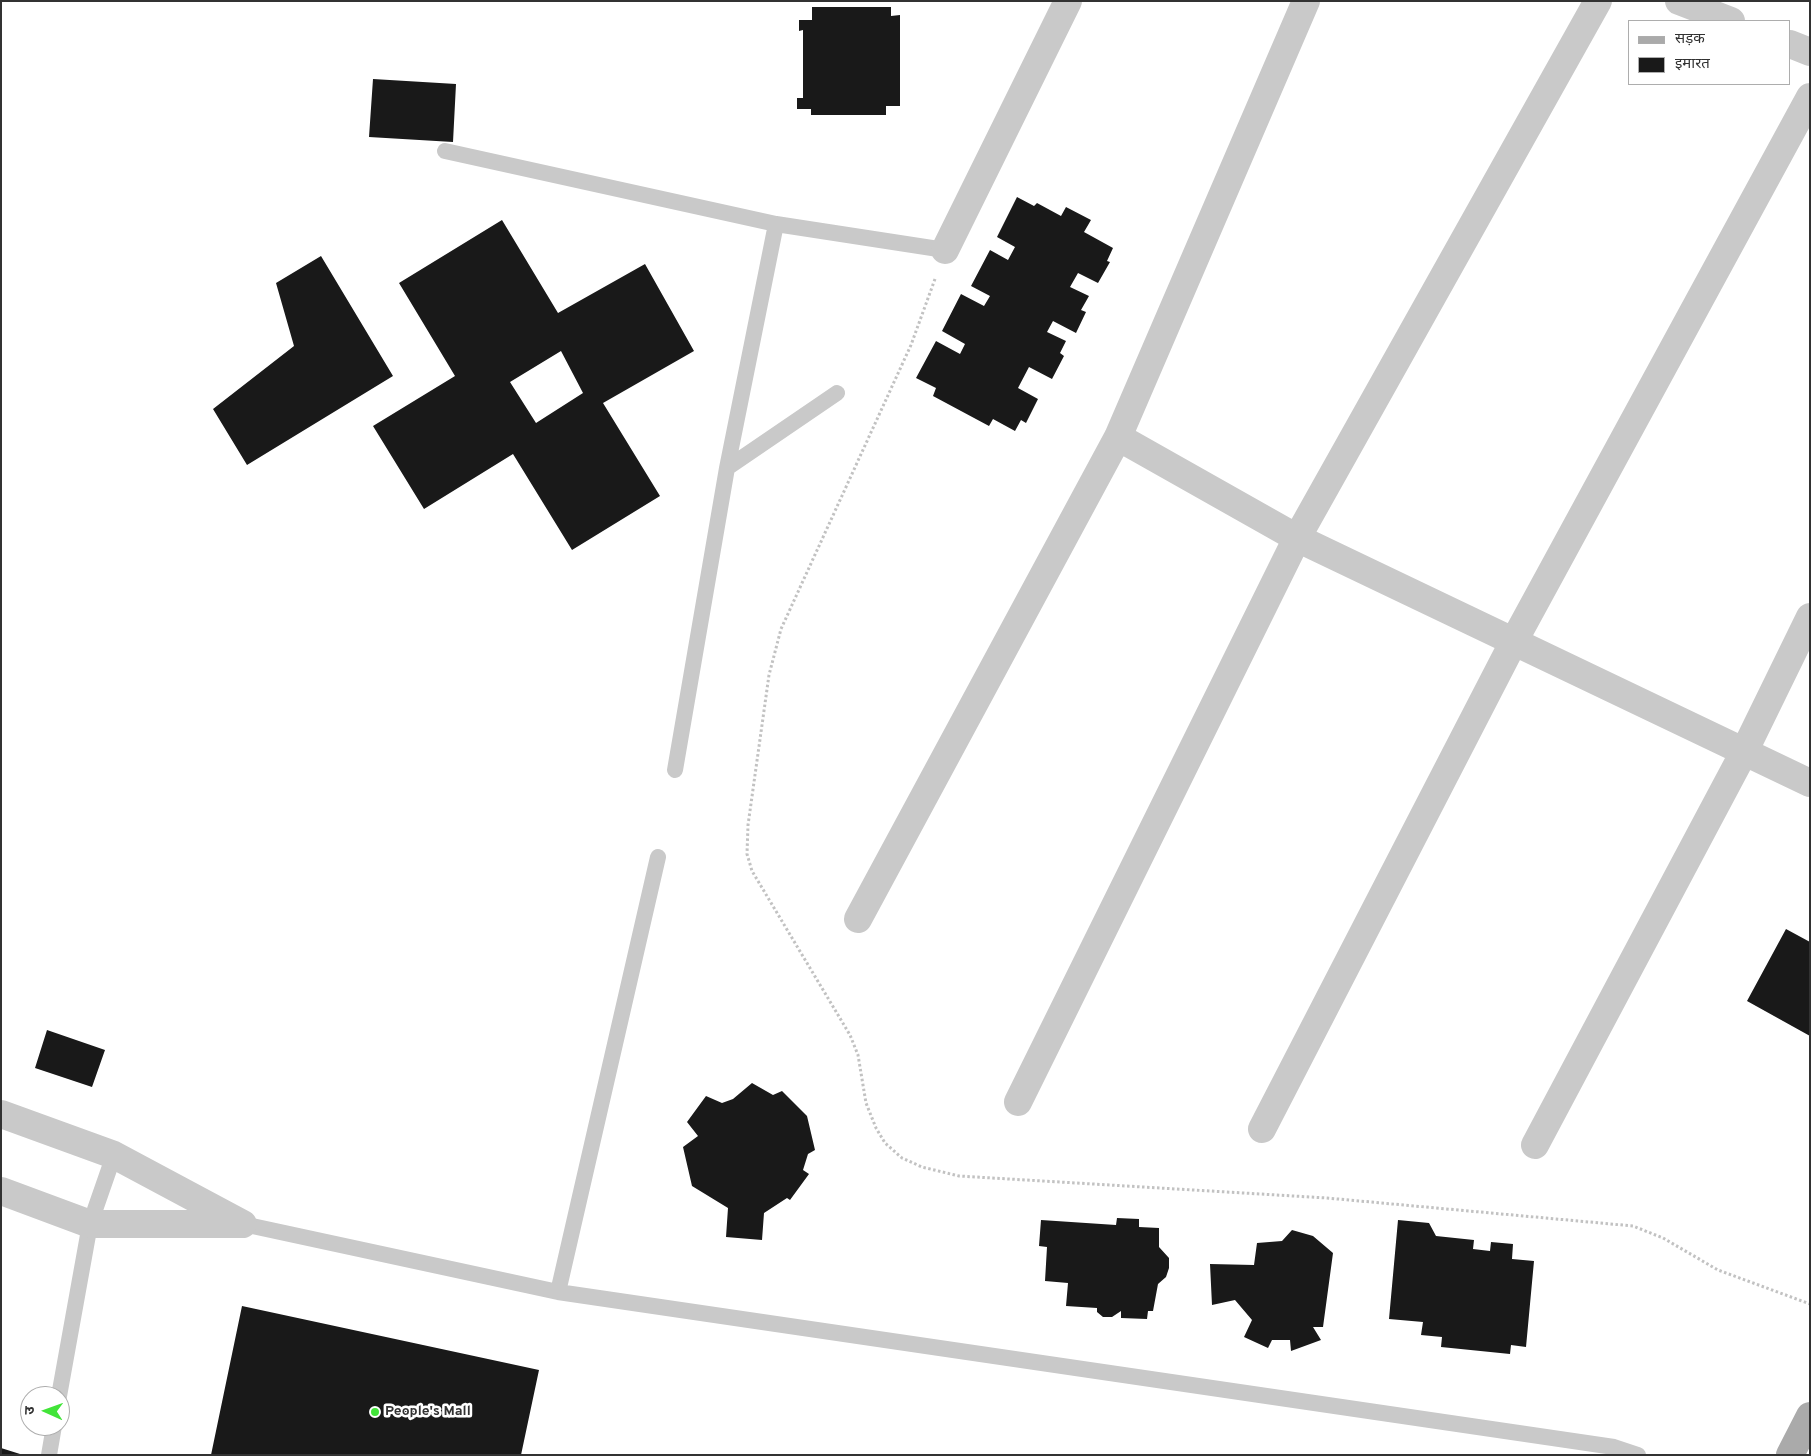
<!DOCTYPE html>
<meta charset="utf-8">
<style>
body{margin:0}
#map{position:relative;width:1811px;height:1456px;overflow:hidden;background:#fff;font-family:Overpass,"Noto Sans Devanagari",sans-serif}
canvas{display:block}
.frame{position:absolute;inset:0;border:2px solid #323232;pointer-events:none}
.legend{position:absolute;left:1628px;top:20px;width:162px;height:65px;box-sizing:border-box;background:#fff;border:1px solid #adadad;margin:0;padding:6px 9px;list-style:none;font-size:15px;color:#323232}
.legend li{display:flex;align-items:center;gap:10px;height:25px}
.legend b{width:25px;border:1px solid #adadad}
.north{position:absolute;left:20px;top:1386px;width:50px;height:50px;box-sizing:border-box;background:#fff;border:1px solid #adadad;border-radius:50%;rotate:272deg;font-size:14px;font-weight:700;line-height:20px;text-align:center;color:#323232}
.north::after{content:'';display:block;margin:auto;width:18px;height:22px;background:#42e439;clip-path:polygon(50% 0,100% 100%,50% 72%,0 100%)}
</style>
<div id="map">
<canvas width="1811" height="1456"></canvas>
<div class="frame"></div>
<ul class="legend">
<li><b style="height:6px;background:#aaa"></b>सड़क</li>
<li><b style="height:14px;background:#191919"></b>इमारत</li>
</ul>
<div class="north">उ</div>
</div>
<script>
const ctx = document.querySelector('canvas').getContext('2d');
ctx.lineJoin = 'round';
function paint(path, color) {
  ctx.fillStyle = color;
  ctx.fill(path, 'evenodd');
}
function poly(rows) {
  const path = new Path2D();
  for (const r of rows) {
    path.moveTo(r[0], r[1]);
    for (let i = 2; i < r.length; i += 2) path.lineTo(r[i], r[i + 1]);
  }
  return path;
}
function stroke(path, color, width, dash) {
  ctx.strokeStyle = color;
  ctx.lineWidth = width;
  ctx.lineCap = dash ? 'butt' : 'round';
  ctx.setLineDash(dash || []);
  ctx.stroke(path);
}
function label(font, color, halo, rows, align = 'center') {
  ctx.font = font + ' Overpass,sans-serif';
  ctx.lineWidth = 5;
  ctx.setLineDash([]);
  ctx.textBaseline = 'middle';
  ctx.strokeStyle = halo;
  ctx.fillStyle = color;
  for (const [text, x, y, turn = 0] of rows) {
    ctx.save();
    ctx.translate(x, y);
    ctx.rotate((+turn || 0) * Math.PI / 180);
    ctx.textAlign = isNaN(turn) ? turn : align;
    if (halo) ctx.strokeText(text, 0, 0);
    ctx.fillText(text, 0, 0);
    ctx.restore();
  }
}
paint(poly([
 [812,7,891,7,891,16,900,15,900,106,886,106,886,115,811,115,811,109,797,109,797,98,803,98,803,30,799,31,799,20,812,20],
 [373,79,456,84,453,142,369,137],
 [1017,197,1034,206,1037,203,1061,216,1066,207,1091,220,1084,232,1113,248,1107,261,1110,262,1098,283,1078,273,1070,287,1089,296,1081,310,1086,312,1076,333,1053,321,1047,332,1066,341,1060,353,1064,356,1052,379,1029,367,1018,388,1038,399,1026,423,1021,420,1015,431,993,419,989,426,933,396,936,388,916,378,936,341,960,354,965,344,942,331,961,294,984,306,990,296,971,286,990,250,1008,260,1015,247,997,237],
 [502,220,558,313,645,264,694,351,603,403,660,496,572,550,513,454,424,509,373,426,455,376,399,283],
 [561,351,583,393,536,423,510,382],
 [321,256,393,376,247,465,213,409,294,346,276,283],
 [1786,929,1810,942,1810,1036,1747,1001],
 [47,1030,105,1050,92,1087,35,1068],
 [752,1083,773,1095,782,1091,807,1116,815,1150,808,1154,803,1170,809,1174,790,1200,787,1198,764,1213,762,1240,726,1237,728,1208,692,1186,683,1147,698,1136,687,1122,706,1096,722,1103,733,1099],
 [1117,1218,1139,1219,1139,1227,1159,1228,1159,1247,1169,1258,1169,1268,1166,1277,1158,1284,1153,1311,1148,1311,1147,1319,1121,1318,1121,1311,1112,1317,1103,1317,1097,1312,1097,1308,1066,1306,1068,1283,1045,1281,1047,1247,1039,1246,1041,1220,1116,1225],
 [1398,1220,1429,1223,1436,1236,1474,1240,1473,1249,1490,1251,1491,1242,1513,1244,1512,1259,1534,1261,1526,1347,1511,1345,1510,1354,1441,1347,1442,1337,1421,1335,1423,1322,1389,1319],
 [1292,1230,1313,1236,1333,1253,1323,1327,1313,1327,1321,1340,1291,1351,1290,1340,1272,1340,1268,1348,1244,1337,1252,1320,1235,1300,1212,1305,1210,1264,1254,1265,1257,1243,1282,1241],
 [242,1306,539,1370,521,1455,211,1455],
 [1,1448,20,1454,19,1455,1,1455]
]), '#191919');
stroke(poly([
 [935,279,911,345,781,629,769,675,748,825,747,854,752,871,850,1035,858,1055,866,1103,876,1128,885,1143,902,1158,922,1167,959,1176,1327,1198,1633,1226,1663,1238,1718,1270,1810,1304]
]), '#c2c2c2', 3, [2.5, 2.5]);
stroke(poly([
 [445,151,776,224,945,250],
 [727,468,837,393],
 [675,770,727,468,776,224],
 [243,1224,558,1292,1614,1447,1638,1455],
 [558,1292,658,857],
 [59,1396,90,1224,114,1155],
 [49,1455,54,1426]
]), '#c9c9c9', 16);
stroke(poly([
 [1679,1,1731,21],
 [1790,44,1810,52],
 [945,250,1068,1],
 [1118,437,1297,538,1810,783],
 [858,919,1118,437,1306,1],
 [1018,1102,1297,538,1598,1],
 [1,1114,114,1155,243,1224],
 [1262,1129,1514,641,1810,97],
 [1535,1145,1744,752,1810,617],
 [1,1191,90,1224,239,1224]
]), '#c9c9c9', 28);
stroke(poly([
 [1790,1455,1810,1416]
]), '#aaa', 28);
for (const [x, y, r, color] of [
 [375,1412,5,"#42e439"]
]) {
  const dot = new Path2D();
  dot.arc(x, y, r, 0, 2 * Math.PI);
  ctx.fillStyle = color;
  ctx.fill(dot);
  stroke(dot, '#fff', 2);
}
label('bold 14px', '#323232', '#fff', [
 ["People's Mall",385,1412]
], 'left');
</script>
